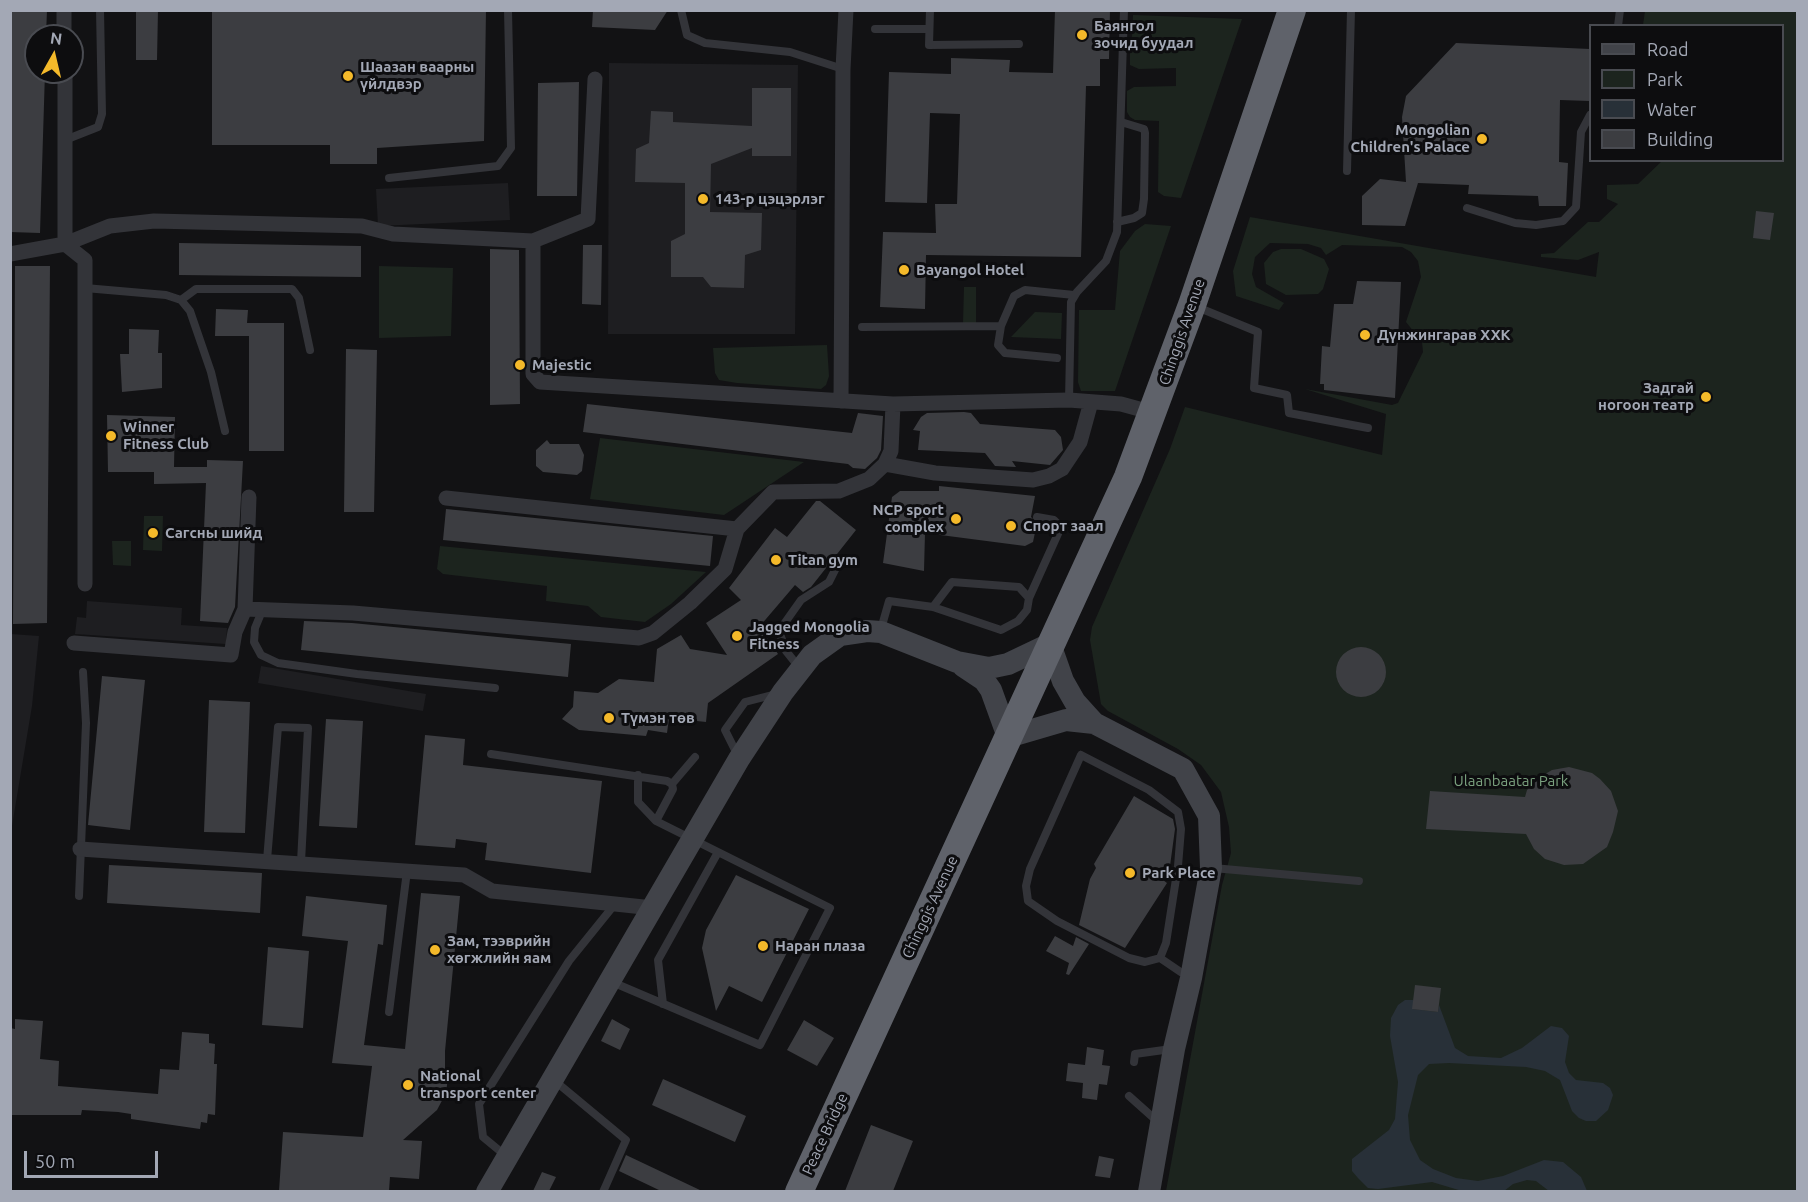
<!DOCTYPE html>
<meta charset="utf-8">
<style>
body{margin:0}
#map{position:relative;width:1808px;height:1202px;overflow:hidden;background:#121214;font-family:Ubuntu,sans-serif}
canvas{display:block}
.frame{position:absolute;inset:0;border:12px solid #a3a8b5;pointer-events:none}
.legend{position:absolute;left:1589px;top:24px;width:195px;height:138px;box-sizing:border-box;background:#0d0d0f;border:2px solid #494b51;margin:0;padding:8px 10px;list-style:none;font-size:18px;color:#a3a8b5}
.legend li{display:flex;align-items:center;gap:12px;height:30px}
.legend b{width:30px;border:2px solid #494b51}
.north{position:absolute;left:24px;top:24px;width:60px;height:60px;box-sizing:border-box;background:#0d0d0f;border:2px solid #494b51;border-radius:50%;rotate:8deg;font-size:16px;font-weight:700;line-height:24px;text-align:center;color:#a3a8b5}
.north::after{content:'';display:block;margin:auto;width:21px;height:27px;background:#f4b92a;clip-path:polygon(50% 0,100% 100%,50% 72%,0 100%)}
.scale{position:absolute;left:24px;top:1151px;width:134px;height:27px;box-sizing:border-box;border:3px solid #a3a8b5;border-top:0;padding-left:8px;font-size:18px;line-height:21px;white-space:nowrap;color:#a3a8b5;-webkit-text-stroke:4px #0d0d0f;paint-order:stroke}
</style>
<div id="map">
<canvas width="1808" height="1202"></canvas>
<div class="frame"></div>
<ul class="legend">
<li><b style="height:8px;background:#414349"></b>Road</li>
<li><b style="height:16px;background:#1c241e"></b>Park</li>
<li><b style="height:16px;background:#283038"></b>Water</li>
<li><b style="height:16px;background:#3c3d41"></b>Building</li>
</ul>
<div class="north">N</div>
<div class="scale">50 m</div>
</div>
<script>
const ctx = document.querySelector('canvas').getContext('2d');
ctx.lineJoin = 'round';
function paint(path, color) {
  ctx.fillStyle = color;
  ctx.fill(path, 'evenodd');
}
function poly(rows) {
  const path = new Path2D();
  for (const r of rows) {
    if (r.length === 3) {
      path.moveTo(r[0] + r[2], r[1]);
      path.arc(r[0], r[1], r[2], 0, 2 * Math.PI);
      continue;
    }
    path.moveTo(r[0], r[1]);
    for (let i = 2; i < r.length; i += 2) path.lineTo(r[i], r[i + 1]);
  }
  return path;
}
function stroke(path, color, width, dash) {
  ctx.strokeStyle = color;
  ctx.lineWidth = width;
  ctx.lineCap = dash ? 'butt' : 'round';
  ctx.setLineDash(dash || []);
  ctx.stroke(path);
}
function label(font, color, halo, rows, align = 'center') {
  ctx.font = font + ' Ubuntu,sans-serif';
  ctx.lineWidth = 6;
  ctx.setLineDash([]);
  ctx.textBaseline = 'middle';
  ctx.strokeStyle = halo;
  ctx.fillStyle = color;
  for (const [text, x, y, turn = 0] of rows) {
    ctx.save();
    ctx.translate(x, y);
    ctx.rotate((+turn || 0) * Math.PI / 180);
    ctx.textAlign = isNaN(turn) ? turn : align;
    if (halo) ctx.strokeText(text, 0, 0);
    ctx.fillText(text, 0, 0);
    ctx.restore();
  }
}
paint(poly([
 [609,63,798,65,795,334,608,334],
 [508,183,510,220,378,226,376,189],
 [87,601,182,608,181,625,227,628,226,644,75,634,77,617,86,618],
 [11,634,39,636,32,706,11,832],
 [261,666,426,694,423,711,258,683]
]), '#1e1e21');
paint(poly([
 [1645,11,1797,11,1797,1191,1166,1191,1222,885,1231,853,1229,827,1221,792,1201,765,1178,749,1108,711,1101,704,1090,640,1092,627,1170,449,1185,407,1382,455,1386,414,1305,389,1392,405,1398,403,1423,352,1422,342,1406,322,1421,277,1418,261,1411,252,1402,247,1342,245,1326,255,1321,248,1308,244,1270,243,1255,257,1252,274,1256,287,1284,303,1279,310,1236,296,1233,271,1250,217,1596,277,1599,252,1578,260,1541,257,1541,254,1554,253,1588,222,1599,222,1618,204,1607,199,1607,185,1638,184,1662,161,1782,160,1782,26,1643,25],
 [1133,15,1242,19,1181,198,1164,196,1158,192,1159,121,1135,120,1130,117,1127,112,1127,91,1134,87,1176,86,1176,68,1139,69,1130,65,1130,50,1133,46,1188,46,1188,39,1132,37],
 [1145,224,1171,226,1115,391,1081,391,1078,382,1079,310,1115,310,1120,251,1135,231],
 [1281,249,1301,249,1324,259,1329,269,1323,289,1318,294,1286,295,1266,284,1264,263,1273,252],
 [379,266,453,268,451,336,379,338],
 [964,287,976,287,976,323,963,323],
 [1035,312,1062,313,1061,339,1011,337],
 [827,345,829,376,826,385,821,389,737,383,719,380,715,373,713,348],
 [600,438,804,462,724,515,590,499],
 [144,516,163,516,162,551,143,550],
 [112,541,131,541,131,566,113,565],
 [440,546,706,572,671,604,645,622,601,617,588,606,546,601,547,586,443,574,437,569]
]), '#1c241e');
paint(poly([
 [1405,1000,1413,1000,1413,1009,1438,1012,1439,1005,1455,1048,1468,1056,1501,1058,1522,1048,1551,1026,1562,1028,1569,1036,1565,1062,1569,1073,1576,1080,1603,1083,1610,1088,1613,1095,1608,1110,1596,1121,1586,1121,1579,1118,1572,1111,1560,1080,1545,1071,1526,1067,1449,1063,1429,1064,1418,1075,1408,1115,1410,1140,1420,1160,1433,1169,1456,1178,1478,1181,1503,1176,1544,1160,1563,1162,1581,1177,1587,1191,1549,1191,1536,1181,1527,1180,1513,1184,1504,1191,1462,1191,1432,1182,1378,1189,1368,1188,1358,1178,1352,1171,1352,1159,1389,1130,1395,1119,1398,1082,1390,1036,1391,1018,1398,1005]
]), '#283038');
paint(poly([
 [11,10,47,10,46,36,36,36,36,72,45,72,40,233,10,232],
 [136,10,158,10,157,60,136,60],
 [212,10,486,10,484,141,377,148,377,164,330,164,330,145,212,145],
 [593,10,668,10,655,30,592,27],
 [1055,10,1110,10,1109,59,1100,59,1100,86,1086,86,1081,257,926,255,925,309,880,307,883,232,936,233,935,204,957,204,960,114,930,113,927,203,885,202,889,72,951,74,951,58,1010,60,1009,72,1053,73],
 [1456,43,1590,49,1590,101,1560,100,1559,162,1568,163,1566,206,1539,206,1538,196,1468,194,1469,185,1418,183,1405,226,1362,225,1362,196,1380,179,1406,182,1402,117,1406,96],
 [579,82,577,196,537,196,538,83],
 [752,88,791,88,791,156,752,156,752,148,711,164,710,212,762,213,761,250,745,255,744,288,711,287,703,277,671,277,671,241,685,234,685,183,635,182,636,149,649,143,651,111,673,112,673,122,752,126],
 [1756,211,1774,213,1770,240,1753,238],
 [179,243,361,246,361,277,179,275],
 [583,245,602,245,601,305,582,304],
 [490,249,519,250,520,404,490,405],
 [15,266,50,266,47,623,13,624],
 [1357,281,1401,282,1395,398,1324,390,1324,384,1320,384,1322,346,1330,347,1334,304,1353,304],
 [216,309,248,310,247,323,284,323,284,451,249,451,249,336,215,336],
 [129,329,159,330,158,353,162,353,162,388,122,392,120,354,129,354],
 [346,349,377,350,374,512,344,512],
 [587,404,852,433,858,413,883,416,881,450,877,458,865,469,853,468,848,464,583,432],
 [964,412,971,413,980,424,1055,430,1061,437,1063,450,1050,465,1012,461,1016,467,995,466,985,453,918,450,920,431,913,430,921,417,927,413],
 [107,415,175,417,174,467,207,467,207,460,243,461,235,607,228,623,200,621,206,483,154,484,154,472,108,472],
 [547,440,550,444,579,444,584,455,582,471,577,475,543,472,536,466,536,450],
 [939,486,1035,496,1031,517,1037,523,1033,542,1025,546,925,533,924,571,883,563,892,497,900,491,939,491],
 [816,501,820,501,856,530,811,587,803,592,795,585,760,626,778,654,708,703,706,722,669,718,667,733,648,730,646,736,579,730,562,719,573,707,574,691,598,693,619,679,654,682,657,649,681,635,690,649,727,655,706,623,741,600,729,588,775,528,787,537],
 [446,509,713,536,710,566,443,540],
 [304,621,352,623,571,644,568,677,301,650],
 [1361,672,25],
 [102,676,145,680,130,830,88,825],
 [209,700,250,702,245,833,204,832],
 [326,719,363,721,357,828,319,826],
 [425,735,465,739,463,765,602,781,591,873,485,860,487,843,456,839,455,848,415,845],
 [1569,767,1592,773,1600,779,1611,791,1618,811,1613,832,1607,847,1583,864,1564,865,1545,859,1534,849,1526,834,1426,829,1430,791,1525,797,1527,790,1540,777,1552,770],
 [1134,796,1173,819,1175,829,1170,866,1163,880,1167,883,1125,948,1079,925,1090,879,1096,868,1094,864],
 [109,865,262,873,260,913,107,903],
 [736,875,809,909,762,1002,729,986,716,1011,702,948,706,930],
 [421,893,460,896,445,1051,445,1076,448,1077,446,1093,437,1110,403,1140,422,1141,419,1179,390,1177,389,1191,279,1191,283,1132,363,1137,372,1066,332,1063,348,941,302,936,306,896,387,905,383,945,378,944,364,1045,405,1049],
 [1055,936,1073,946,1076,937,1089,944,1069,975,1066,974,1069,963,1046,951],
 [268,947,309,951,303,1028,262,1025],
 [1415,985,1441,988,1438,1012,1412,1009],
 [15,1019,43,1021,40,1059,59,1061,58,1086,158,1094,160,1069,179,1070,182,1032,209,1034,209,1043,215,1044,214,1064,217,1064,215,1115,208,1114,207,1123,201,1122,200,1129,131,1119,131,1114,118,1112,82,1110,81,1115,11,1115,10,1028,15,1029],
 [612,1019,630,1029,620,1050,601,1041],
 [804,1020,834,1038,817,1066,787,1050],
 [1087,1047,1104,1050,1102,1065,1110,1066,1107,1085,1099,1084,1097,1100,1082,1098,1083,1083,1066,1081,1068,1063,1085,1065],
 [663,1079,746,1116,735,1142,652,1105],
 [871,1125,913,1141,893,1191,845,1191],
 [626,1155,702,1191,661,1191,619,1171],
 [1099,1156,1114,1159,1110,1178,1095,1176],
 [542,1172,556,1177,549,1191,533,1191]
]), '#3c3d41');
stroke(poly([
 [681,10,687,35,705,43,790,52,843,69],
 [930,10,929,45,1019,44],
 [1618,26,1620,10],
 [875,29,929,29],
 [65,140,98,127,102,114,100,10],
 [1347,171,1351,10],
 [389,178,498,166,511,148,508,10],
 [1467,208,1515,223,1536,225,1563,221,1576,207,1581,132,1590,115],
 [1117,222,1134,218,1142,213,1144,199,1145,133,1144,129,1121,122],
 [85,288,166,295,181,300,190,311,211,372,225,431],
 [181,300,196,289,292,289,299,298,310,350],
 [1197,307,1258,332,1254,388,1287,395,1289,413,1368,428],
 [862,327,1001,326],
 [1057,358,1005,353,998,345,1001,326,1014,296,1025,290,1074,295],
 [1069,400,1071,302,1077,292,1106,261,1117,232,1124,10],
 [1029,598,1061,527,1054,520,1037,517],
 [262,611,255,628,254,642,261,655,278,663,357,674,495,688],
 [881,629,889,601,933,607,1001,630,1018,621,1027,610,1029,598,1019,587,952,582,933,607],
 [798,666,786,651,779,631,801,600,829,582,839,562],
 [491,754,667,781,672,784,673,789,656,821,830,908,760,1045,612,982],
 [737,754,725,730,745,702,776,694],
 [1081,755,1149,790,1178,812,1181,829,1178,866,1166,943,1160,958,1145,962,1129,958,1057,921,1028,901,1026,886,1030,869,1081,755],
 [638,775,638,802,656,821],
 [672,784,695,757],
 [267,860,278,727,308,728,301,862],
 [1213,868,1359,881],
 [79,896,86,723,83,672],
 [1160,958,1188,977],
 [663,1004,658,960,717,854],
 [389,1012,407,871],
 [1134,1062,1135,1054,1171,1049],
 [555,1081,626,1140,603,1192],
 [1129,1096,1157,1121],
 [506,1156,483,1137,479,1104,569,961,615,904]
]), '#333439', 8);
stroke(poly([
 [64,10,64,36],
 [65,72,65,244,85,260,85,584],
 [533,241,533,374,540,382,893,404,1069,400,1121,404,1154,413],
 [10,254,65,244,110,226,154,221,362,226,393,234,533,241,588,219,595,79],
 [841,401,843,69,846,10],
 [885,464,935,473,1033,480,1049,476,1062,469,1080,442,1091,402],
 [249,497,245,609,353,613,639,638,653,633,690,603,725,569,737,529,773,492,839,491,869,479,885,464,891,451,893,404],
 [446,498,737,529],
 [74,643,231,655,235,632,245,609],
 [80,849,464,875,492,891,653,908]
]), '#333439', 15);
stroke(poly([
 [963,666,984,680,991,690,1008,737,1066,720,1094,723],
 [487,1192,739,759,783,692,812,655,840,635,867,631,881,632,957,662,989,668,1008,664,1050,644,1063,681,1075,702,1094,723,1183,769,1209,816,1211,868,1191,978,1174,1049,1149,1192]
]), '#414349', 22);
stroke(poly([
 [799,1192,1128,477,1192,305,1292,10]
]), '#5f626a', 28);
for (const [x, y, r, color] of [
 [1082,35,6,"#f4b92a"],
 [348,76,6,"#f4b92a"],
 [1482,139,6,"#f4b92a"],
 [703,199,6,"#f4b92a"],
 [904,270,6,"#f4b92a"],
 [1365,335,6,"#f4b92a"],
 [520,365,6,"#f4b92a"],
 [1706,397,6,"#f4b92a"],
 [111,436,6,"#f4b92a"],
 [956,519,6,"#f4b92a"],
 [1011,526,6,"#f4b92a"],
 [153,533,6,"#f4b92a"],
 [776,560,6,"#f4b92a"],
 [737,636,6,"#f4b92a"],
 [609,718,6,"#f4b92a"],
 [1130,873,6,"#f4b92a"],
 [763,946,6,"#f4b92a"],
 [435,950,6,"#f4b92a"],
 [408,1085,6,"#f4b92a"]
]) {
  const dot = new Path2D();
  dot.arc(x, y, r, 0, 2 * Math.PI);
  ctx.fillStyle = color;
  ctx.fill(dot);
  stroke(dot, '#0d0d0f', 2);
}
label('bold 15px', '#a3a8b5', '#0d0d0f', [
 ["Баянгол",1094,26],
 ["зочид буудал",1094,43],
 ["Шаазан ваарны",360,67],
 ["үйлдвэр",360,84],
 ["Mongolian",1470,130,"right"],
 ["Children's Palace",1470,147,"right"],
 ["143-р цэцэрлэг",715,199],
 ["Bayangol Hotel",916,270],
 ["Дүнжингарав ХХК",1377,335],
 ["Majestic",532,365],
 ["Задгай",1694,388,"right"],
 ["ногоон театр",1694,405,"right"],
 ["Winner",123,427],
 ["Fitness Club",123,444],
 ["NCP sport",944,510,"right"],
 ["complex",944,527,"right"],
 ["Спорт заал",1023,526],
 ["Сагсны шийд",165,533],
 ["Titan gym",788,560],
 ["Jagged Mongolia",749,627],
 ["Fitness",749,644],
 ["Түмэн төв",621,718],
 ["Park Place",1142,873],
 ["Зам, тээврийн",447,941],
 ["хөгжлийн яам",447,958],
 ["Наран плаза",775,946],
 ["National",420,1076],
 ["transport center",420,1093]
], 'left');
label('15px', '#a3a8b5', '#0d0d0f', [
 ["Chinggis Avenue",1182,332,-71],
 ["Chinggis Avenue",930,907,-65],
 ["Peace Bridge",825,1134,-65]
]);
label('15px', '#7aa07e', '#0d0d0f', [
 ["Ulaanbaatar Park",1511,781]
]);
</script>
